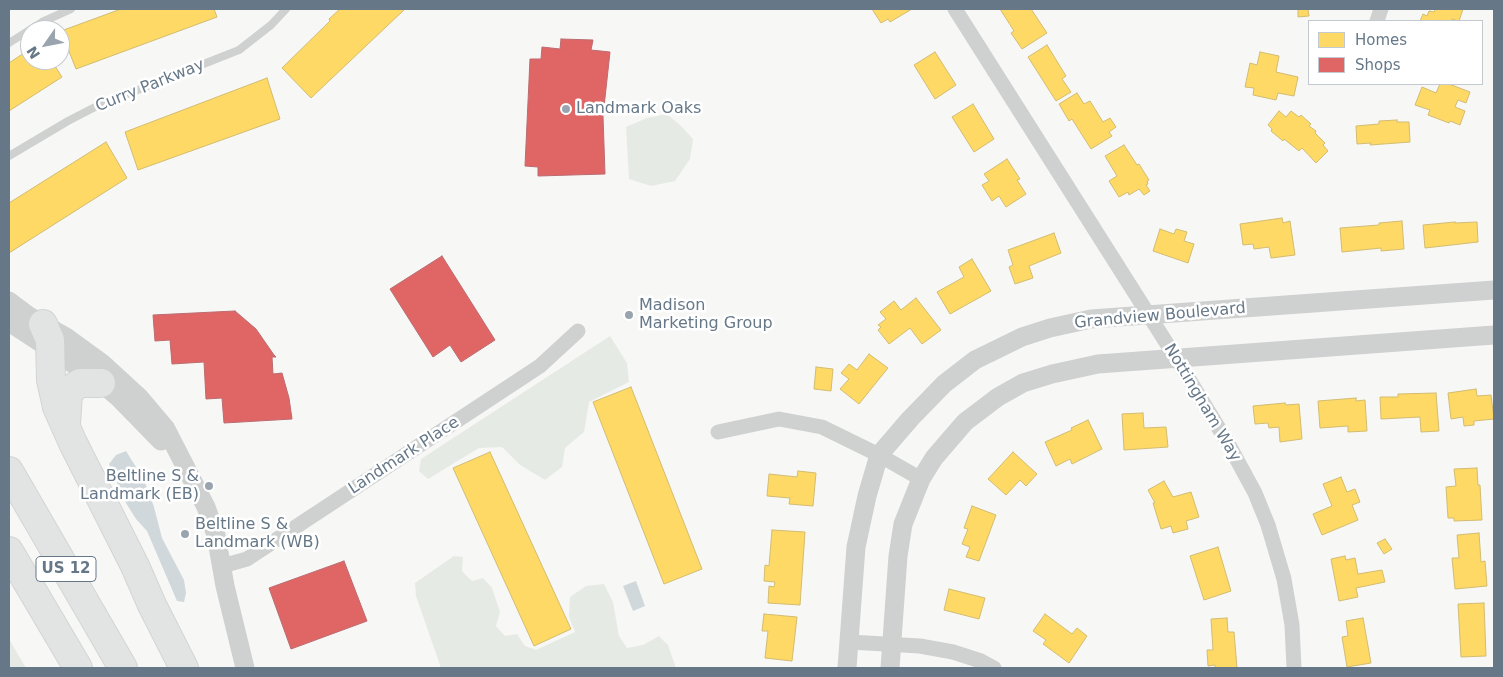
<!DOCTYPE html>
<style>
body{margin:0}
#map{position:relative;width:1503px;height:677px;overflow:hidden;background:#f7f7f6;font-family:"DejaVu Sans",sans-serif}
canvas{display:block}
.frame{position:absolute;inset:0;border:10px solid #667888;pointer-events:none}
.legend{position:absolute;left:1308px;top:20px;width:175px;height:65px;box-sizing:border-box;background:#fff;border:1px solid #c2c9cf;margin:0;padding:6px 9px;list-style:none;font-size:15px;color:#667888}
.legend li{display:flex;align-items:center;gap:10px;height:25px}
.legend b{width:25px;border:1px solid #c2c9cf}
.north{position:absolute;left:20px;top:20px;width:50px;height:50px;box-sizing:border-box;background:#fff;border:1px solid #c2c9cf;border-radius:50%;rotate:237deg;font-size:14px;font-weight:700;line-height:20px;text-align:center;color:#667888}
.north::after{content:'';display:block;margin:auto;width:18px;height:22px;background:#99a4ae;clip-path:polygon(50% 0,100% 100%,50% 72%,0 100%)}
</style>
<div id="map">
<canvas width="1503" height="677"></canvas>
<div class="frame"></div>
<ul class="legend">
<li><b style="height:14px;background:#ffd966"></b>Homes</li>
<li><b style="height:14px;background:#e06666"></b>Shops</li>
</ul>
<div class="north">N</div>
</div>
<script>
const ctx = document.querySelector('canvas').getContext('2d');
ctx.lineJoin = 'round';
function paint(path, color) {
  ctx.fillStyle = color;
  ctx.fill(path, 'evenodd');
}
function poly(rows) {
  const path = new Path2D();
  for (const r of rows) {
    path.moveTo(r[0], r[1]);
    for (let i = 2; i < r.length; i += 2) path.lineTo(r[i], r[i + 1]);
  }
  return path;
}
function stroke(path, color, width, dash) {
  ctx.strokeStyle = color;
  ctx.lineWidth = width;
  ctx.lineCap = dash ? 'butt' : 'round';
  ctx.setLineDash(dash || []);
  ctx.stroke(path);
}
function label(font, color, halo, rows, align = 'center') {
  ctx.font = font + ' "DejaVu Sans",sans-serif';
  ctx.lineWidth = 5;
  ctx.setLineDash([]);
  ctx.textBaseline = 'middle';
  ctx.strokeStyle = halo;
  ctx.fillStyle = color;
  for (const [text, x, y, turn = 0] of rows) {
    ctx.save();
    ctx.translate(x, y);
    ctx.rotate((+turn || 0) * Math.PI / 180);
    ctx.textAlign = isNaN(turn) ? turn : align;
    if (halo) ctx.strokeText(text, 0, 0);
    ctx.fillText(text, 0, 0);
    ctx.restore();
  }
}
paint(poly([
 [667,114,682,127,693,139,690,159,675,181,651,186,629,179,626,127,647,118],
 [610,336,627,363,629,382,589,402,584,432,565,448,562,467,545,480,520,465,502,447,479,448,428,479,419,471,421,459],
 [454,556,463,557,462,571,472,581,483,578,492,588,500,612,496,626,505,636,517,634,525,646,536,650,575,632,569,617,570,597,586,586,604,584,613,602,619,636,627,648,643,645,659,636,668,645,676,668,441,668,416,596,415,583],
 [9,639,26,668,9,668]
]), '#e6eae4');
paint(poly([
 [126,451,144,480,154,507,162,538,184,580,186,593,184,602,177,601,147,531,136,519,126,503,109,464,116,455],
 [636,581,645,606,633,611,623,586]
]), '#d0d8db');
const homes = poly([
 [121,9,214,9,217,17,76,69,61,31,121,9],
 [340,9,405,9,311,98,282,68,330,21,329,19,340,9],
 [872,9,912,9,890,22,888,19,881,23,872,9],
 [1000,9,1031,9,1047,33,1022,49,1011,33,1014,31,1000,9],
 [1298,9,1308,9,1309,16,1298,17,1298,9],
 [1435,9,1463,9,1459,21,1452,19,1451,21,1420,21,1423,14,1427,16,1429,11,1434,12,1435,9],
 [1047,45,1066,76,1062,79,1071,92,1056,101,1028,57,1047,45],
 [30,49,30,60,51,60,62,77,9,111,9,63,30,49],
 [935,52,956,85,935,99,914,65,935,52],
 [1260,52,1279,56,1276,72,1298,77,1294,96,1278,93,1276,100,1253,95,1254,88,1245,87,1250,63,1257,65,1260,52],
 [267,78,280,119,138,170,125,132,267,78],
 [1440,84,1449,84,1470,92,1466,103,1458,100,1455,107,1465,111,1460,125,1450,121,1449,123,1428,115,1430,110,1415,105,1422,87,1436,93,1440,84],
 [1077,93,1084,104,1090,101,1103,122,1110,118,1116,127,1109,132,1112,136,1091,149,1072,119,1069,121,1059,104,1077,93],
 [973,104,994,139,974,152,952,117,973,104],
 [1279,111,1286,117,1291,111,1299,117,1301,115,1311,124,1309,126,1316,131,1315,133,1325,143,1323,145,1328,151,1316,163,1302,148,1299,151,1284,139,1283,141,1271,131,1272,129,1268,125,1279,111],
 [1397,120,1397,122,1409,122,1410,142,1370,145,1371,143,1357,144,1356,126,1379,124,1379,121,1397,120],
 [106,142,127,178,9,253,9,203,106,142],
 [1124,145,1137,165,1139,164,1149,180,1147,181,1148,184,1146,185,1150,191,1144,195,1139,189,1129,195,1128,192,1119,197,1109,181,1117,176,1105,156,1124,145],
 [1007,159,1020,179,1017,180,1026,194,1006,207,999,196,992,201,982,185,989,181,984,174,1007,159],
 [1282,218,1283,223,1290,221,1295,255,1271,258,1269,247,1254,249,1253,244,1243,245,1240,224,1282,218],
 [1402,221,1404,249,1381,251,1381,248,1342,252,1340,228,1379,225,1379,223,1402,221],
 [1455,222,1455,223,1477,222,1478,242,1425,248,1423,225,1455,222],
 [1160,229,1174,234,1176,229,1187,232,1184,241,1194,244,1188,263,1153,251,1160,229],
 [1054,233,1061,253,1029,266,1033,278,1015,284,1009,267,1013,265,1008,250,1054,233],
 [972,259,991,291,950,314,937,292,964,277,959,267,972,259],
 [916,298,941,330,922,344,910,328,889,344,878,330,881,327,878,325,886,319,880,312,894,301,901,310,916,298],
 [869,354,888,368,859,404,840,389,849,379,841,373,849,364,857,370,869,354],
 [816,367,833,369,831,391,814,389,816,367],
 [631,387,702,569,664,584,593,402,631,387],
 [1476,389,1477,396,1491,395,1494,419,1474,421,1474,425,1464,426,1463,417,1451,419,1448,393,1476,389],
 [1436,393,1439,431,1421,432,1420,417,1381,419,1380,397,1398,397,1398,394,1436,393],
 [1356,398,1356,401,1365,400,1367,431,1348,432,1348,426,1320,428,1318,401,1356,398],
 [1285,403,1286,405,1299,404,1302,439,1280,442,1279,427,1269,428,1268,423,1255,424,1253,406,1285,403],
 [1143,413,1144,428,1166,427,1168,447,1124,450,1122,414,1143,413],
 [1088,420,1102,449,1072,464,1070,459,1056,466,1045,442,1072,430,1071,428,1088,420],
 [490,452,571,629,534,646,453,468,490,452],
 [1013,452,1037,474,1026,486,1020,480,1006,495,988,479,1013,452],
 [1477,468,1478,485,1480,485,1482,520,1454,521,1454,518,1448,518,1446,487,1456,486,1454,469,1477,468],
 [798,471,816,473,813,506,789,504,790,498,767,496,769,474,797,477,798,471],
 [1341,477,1347,492,1355,489,1360,502,1352,505,1358,520,1322,535,1313,514,1332,506,1323,484,1341,477],
 [1164,481,1173,497,1191,492,1199,517,1186,521,1188,529,1173,533,1171,526,1161,529,1153,503,1155,503,1148,490,1164,481],
 [972,506,996,515,979,561,966,557,970,547,962,544,968,529,964,528,972,506],
 [772,530,805,532,800,605,768,603,769,586,774,587,775,582,764,581,765,565,769,566,772,530],
 [1479,533,1481,562,1485,561,1487,586,1455,589,1452,558,1459,558,1457,535,1479,533],
 [1385,539,1392,549,1384,554,1377,543,1385,539],
 [1218,547,1231,591,1204,600,1190,556,1218,547],
 [1345,556,1346,560,1355,558,1358,574,1382,570,1385,582,1356,588,1358,597,1339,601,1331,559,1345,556],
 [949,589,985,598,979,619,944,610,949,589],
 [1484,603,1486,656,1461,657,1458,604,1484,603],
 [764,614,797,617,792,661,765,658,768,631,762,631,764,614],
 [1045,614,1072,634,1077,628,1087,636,1069,663,1043,644,1046,640,1033,631,1045,614],
 [1227,618,1228,632,1234,632,1237,668,1215,668,1215,665,1208,666,1207,650,1213,650,1211,619,1227,618],
 [1363,618,1371,663,1347,667,1342,637,1348,636,1346,621,1363,618]
]);
paint(homes, '#ffd966');
stroke(homes, '#d1bc70', 1);
const shops = poly([
 [561,39,593,40,591,50,610,52,603,116,605,174,538,176,538,167,525,166,530,59,541,59,542,47,560,49,561,39],
 [442,256,495,340,461,362,450,345,433,357,390,289,442,256],
 [235,311,256,329,274,355,276,357,272,357,273,374,282,373,289,398,292,419,224,423,222,398,206,399,204,362,172,364,170,340,155,341,153,315,235,311],
 [344,561,367,621,291,649,269,588,344,561]
]);
paint(shops, '#e06666');
stroke(shops, '#bb6b70', 1);
const motorway = poly([
 [43,324,50,340,51,380,57,407,73,443,135,566,152,605,184,668],
 [66,424,68,394,74,387,80,383,101,383],
 [9,471,123,668],
 [9,551,78,668]
]);
stroke(motorway, '#d3d5d5', 30);
stroke(poly([
 [9,43,42,22,71,9],
 [9,156,68,121,97,106,239,50,271,25,286,9]
]), '#cfd1d1', 8);
stroke(poly([
 [955,9,1176,358,1229,445,1255,493,1268,525,1284,579,1292,625,1294,668],
 [1377,21,1381,9],
 [718,432,779,419,822,427,879,455,921,479],
 [222,566,247,559,540,366,578,331],
 [849,642,920,646,953,652,981,661,994,668]
]), '#cfd1d1', 15);
stroke(poly([
 [9,301,29,316,66,337,103,364,139,397,166,429,206,507,216,535,225,586,245,668],
 [9,322,84,371,101,383,119,398,161,441],
 [847,668,856,547,867,496,879,455,910,419,944,384,975,360,1022,337,1050,328,1091,319,1494,290],
 [890,668,898,556,903,524,921,479,934,458,965,422,998,397,1023,383,1052,374,1098,364,1494,335]
]), '#cfd1d1', 19);
stroke(motorway, '#e2e3e3', 28);
for (const [x, y, r, color] of [
 [566,109,5,"#99a4ae"],
 [629,315,5,"#99a4ae"],
 [209,486,5,"#99a4ae"],
 [185,534,5,"#99a4ae"]
]) {
  const dot = new Path2D();
  dot.arc(x, y, r, 0, 2 * Math.PI);
  ctx.fillStyle = color;
  ctx.fill(dot);
  stroke(dot, '#fff', 2);
}
for (const [x, y, w] of [
 [66,569,60]
]) {
  const box = new Path2D();
  box.roundRect(x - w / 2, y - 12.5, w, 25, 4);
  ctx.fillStyle = '#fff';
  ctx.fill(box);
  stroke(box, '#667888', 1);
}
label('bold 15px', '#667888', null, [
 ["US 12",66,569]
]);
label('16px', '#667888', '#fff', [
 ["Curry Parkway",150,86,-22],
 ["Grandview Boulevard",1160,316,-5],
 ["Nottingham Way",1202,403,59],
 ["Landmark Place",404,456,-33]
]);
label('16px', '#667888', '#fff', [
 ["Landmark Oaks",576,109],
 ["Madison",639,306],
 ["Marketing Group",639,324],
 ["Beltline S &",199,477,"right"],
 ["Landmark (EB)",199,495,"right"],
 ["Beltline S &",195,525],
 ["Landmark (WB)",195,543]
], 'left');
</script>
